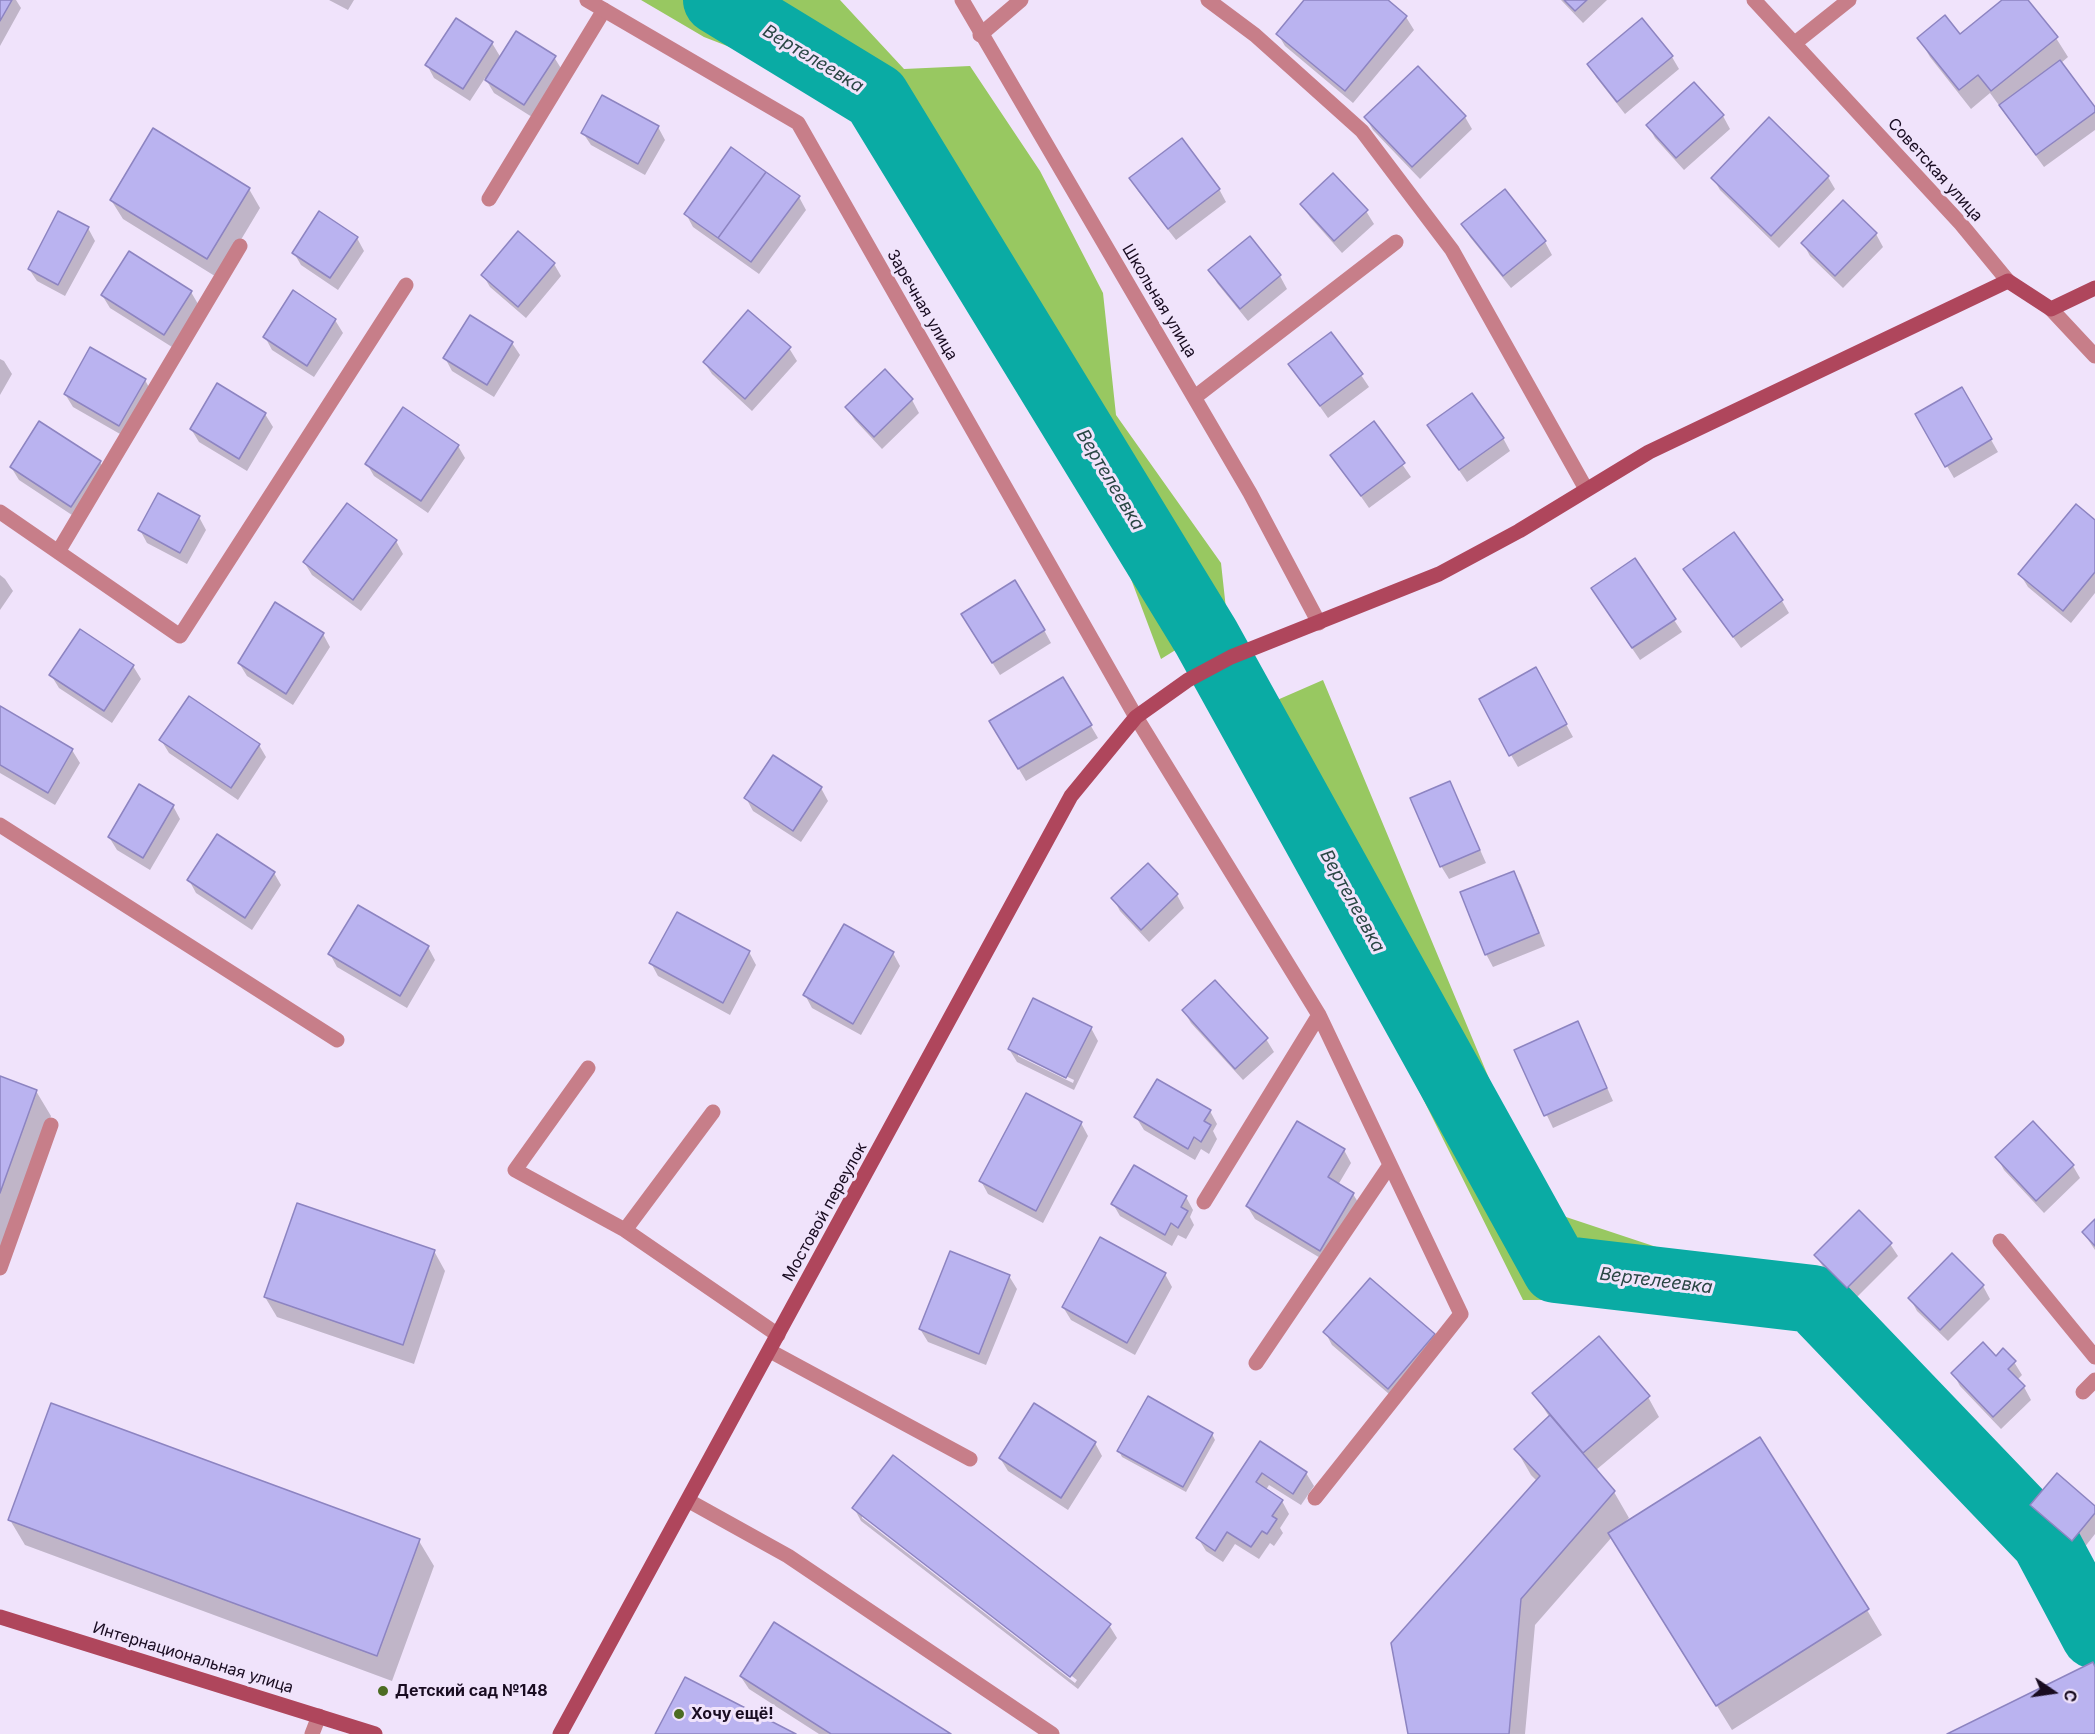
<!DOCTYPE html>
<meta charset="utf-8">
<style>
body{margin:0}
#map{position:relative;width:2095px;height:1734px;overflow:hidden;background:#f0e3fb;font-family:Inter,sans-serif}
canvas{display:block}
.north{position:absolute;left:2023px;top:1662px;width:60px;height:60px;-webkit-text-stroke:4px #f0e3fb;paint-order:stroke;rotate:103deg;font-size:16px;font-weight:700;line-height:24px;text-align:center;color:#190c21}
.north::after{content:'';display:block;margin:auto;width:21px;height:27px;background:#190c21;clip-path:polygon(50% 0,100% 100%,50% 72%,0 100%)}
</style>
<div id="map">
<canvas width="2095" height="1734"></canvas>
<div class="north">С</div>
</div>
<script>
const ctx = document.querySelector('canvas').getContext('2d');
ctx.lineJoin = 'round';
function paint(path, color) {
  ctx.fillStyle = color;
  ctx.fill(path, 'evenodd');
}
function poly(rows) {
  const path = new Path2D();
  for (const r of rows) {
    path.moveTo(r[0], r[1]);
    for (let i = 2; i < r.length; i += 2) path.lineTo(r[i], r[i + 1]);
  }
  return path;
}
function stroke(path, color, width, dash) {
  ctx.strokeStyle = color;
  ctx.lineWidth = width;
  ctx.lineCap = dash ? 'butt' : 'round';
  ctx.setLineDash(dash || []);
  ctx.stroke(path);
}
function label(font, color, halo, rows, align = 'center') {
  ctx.font = font + ' Inter,sans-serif';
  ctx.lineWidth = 6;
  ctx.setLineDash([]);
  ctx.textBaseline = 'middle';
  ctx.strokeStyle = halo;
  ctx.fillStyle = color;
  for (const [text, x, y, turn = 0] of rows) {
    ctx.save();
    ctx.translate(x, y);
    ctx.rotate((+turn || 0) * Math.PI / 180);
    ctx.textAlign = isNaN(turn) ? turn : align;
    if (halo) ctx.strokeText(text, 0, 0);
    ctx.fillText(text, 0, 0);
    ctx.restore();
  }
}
paint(poly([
 [641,0,840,0,904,69,970,66,1040,171,1103,293,1116,415,1221,563,1227,618,1161,659,1110,523,976,318,886,135,835,88,704,37],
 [1323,680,1513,1136,1563,1216,1813,1299,1523,1300,1363,978,1229,721]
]), '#98c861');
paint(poly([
 [0,0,16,0,21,8,0,46],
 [329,0,354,0,348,10],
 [1306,0,1386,0,1406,17,1414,30,1353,103,1285,46,1278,34],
 [1561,0,1607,0,1583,23],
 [2005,0,2026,0,2056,38,2068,57,2061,63,2095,109,2095,130,2044,167,1990,93,1971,109,1930,57,1919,38,1960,36],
 [492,43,501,58,554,57,562,70,532,117,494,93,485,78,470,101,434,78,427,65],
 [1672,57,1679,69,1625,114,1596,77,1589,65],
 [1723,116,1730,129,1684,170,1655,138,1648,125],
 [1465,117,1472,129,1420,179,1373,130,1366,118],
 [658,127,665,140,645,175,591,145,583,133],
 [1828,177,1835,189,1779,248,1720,190,1713,178],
 [1131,178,1219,189,1226,202,1176,240,1138,191],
 [249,189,260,208,218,278,123,219,111,200],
 [1504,191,1545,242,1552,255,1511,288,1470,237,1463,224],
 [799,197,806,210,759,274,693,227,686,214],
 [1302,205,1366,211,1374,224,1342,253,1310,217],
 [88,228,95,241,65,296,37,281,29,269],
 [1876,234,1883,247,1843,288,1810,256,1803,243],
 [357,238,364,251,338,290,301,265,294,253],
 [1250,238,1280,276,1287,289,1248,321,1217,283,1210,270],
 [554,264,561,276,526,318,490,287,483,275],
 [191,292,198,304,172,347,110,308,102,295],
 [335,320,343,333,314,377,272,350,265,337],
 [512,343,520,355,494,397,452,371,445,358],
 [789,348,797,361,752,411,712,374,704,362],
 [0,359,4,361,12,374,0,395],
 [1290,364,1361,375,1369,387,1328,418],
 [885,371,912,400,919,413,882,449,855,420,847,408],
 [145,380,152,393,127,438,73,407,65,394],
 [217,385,265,414,273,427,247,471,199,442,191,429],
 [1962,389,1998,452,1954,478,1917,415],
 [1374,424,1411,477,1369,508,1332,455],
 [1429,426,1503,438,1510,451,1467,482],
 [458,446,465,458,428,513,374,476,367,464],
 [100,462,107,475,78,519,19,480,11,467],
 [199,517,206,530,187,564,147,543,140,530],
 [2095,522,2095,593,2071,623,2028,587,2020,574],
 [396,541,403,554,361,611,312,575,304,562],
 [0,575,5,579,13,591,0,610],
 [1693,582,1782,601,1789,613,1741,648],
 [1600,601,1674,620,1682,632,1640,660],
 [970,627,1044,630,1051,643,1000,675],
 [80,631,133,666,141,679,112,723,59,688,51,675],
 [323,634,330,647,293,705,247,676,239,663],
 [1063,679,1098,738,1026,781,991,722],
 [1543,682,1573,737,1518,767,1511,755],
 [0,708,72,750,80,763,55,805,0,773],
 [161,740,259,745,266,757,238,800,169,753],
 [1450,783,1486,863,1449,879,1441,866],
 [821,788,828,801,801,842,753,811,746,798],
 [173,806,180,819,150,870,117,850,109,837],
 [1148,865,1177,895,1184,908,1149,942,1120,911,1113,898],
 [274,873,281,885,252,930,196,893,189,880],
 [1514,873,1521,885,1545,946,1493,967,1486,954],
 [428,947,435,960,407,1008,337,967,330,954],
 [749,952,756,965,730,1015,658,976,651,963],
 [893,953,900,966,861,1035,812,1008,805,995],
 [1184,1011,1266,1039,1274,1052,1243,1080,1191,1023],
 [1091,1028,1098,1041,1074,1090,1017,1062,1009,1049],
 [1018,1053,1074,1080,1073,1083,1018,1056],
 [1584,1036,1613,1101,1553,1128,1516,1051],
 [0,1078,36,1091,51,1116,0,1258],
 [1210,1111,1217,1124,1213,1131,1217,1139,1209,1154,1201,1149,1195,1160,1144,1130,1136,1117],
 [1081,1123,1088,1136,1043,1223,988,1194,981,1181],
 [1344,1150,1351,1163,1338,1185,1353,1194,1361,1207,1327,1262,1255,1219,1247,1206],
 [1997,1157,2073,1166,2080,1178,2044,1213,2004,1170],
 [1186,1197,1193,1210,1190,1217,1194,1225,1186,1239,1178,1235,1172,1246,1120,1216,1113,1204],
 [2095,1221,2095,1250,2083,1232],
 [1890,1244,1898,1256,1855,1299,1824,1268,1816,1256],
 [434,1251,445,1271,414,1364,277,1317,265,1297],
 [1165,1274,1172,1287,1135,1355,1071,1320,1063,1307],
 [1009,1276,1017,1289,986,1365,928,1342,920,1329],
 [1983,1286,1990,1299,1948,1341,1917,1311,1910,1298],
 [1325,1332,1434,1335,1441,1348,1396,1400,1332,1345],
 [1996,1358,2014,1362,2022,1375,2017,1380,2024,1387,2031,1400,2001,1429,1960,1386,1953,1373],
 [1534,1393,1648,1397,1659,1417,1596,1470,1614,1492,1629,1518,1623,1524,1867,1610,1882,1635,1732,1730,1612,1537,1535,1625,1525,1734,1410,1734,1537,1481,1531,1475,1516,1449,1550,1418],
 [1212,1434,1215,1440,1186,1492,1122,1457,1119,1451],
 [1095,1443,1102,1456,1068,1510,1008,1471,1000,1458],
 [1260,1443,1306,1473,1314,1486,1301,1505,1269,1485,1266,1490,1282,1501,1289,1514,1280,1528,1283,1533,1274,1546,1270,1543,1259,1559,1235,1544,1223,1562,1206,1551,1198,1538],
 [2032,1505,2095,1508,2095,1534,2080,1553,2039,1518],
 [854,1508,1109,1625,1117,1638,1078,1689,861,1521],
 [862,1514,1077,1680,1075,1683,862,1518],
 [10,1520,419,1541,434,1566,392,1681,25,1545],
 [741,1677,948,1734,819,1734,749,1689]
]), '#0003');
stroke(poly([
 [717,0,876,97,1206,637,1556,1269,1813,1299,2045,1541,2095,1635]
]), '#0aaba4', 68);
const building = poly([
 [0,0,12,0,0,21,0,0],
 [1304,0,1388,0,1407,16,1345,91,1276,34,1304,0],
 [1564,0,1587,0,1575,11,1564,0],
 [2002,0,2028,0,2058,37,1991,91,1978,75,1959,90,1917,38,1945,15,1960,34,2002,0],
 [456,18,493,42,463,89,425,65,456,18],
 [1642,18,1673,56,1617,102,1587,64,1642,18],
 [516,31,556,56,524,105,485,80,516,31],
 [2060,60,2095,107,2095,112,2036,155,1999,105,2060,60],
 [1418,66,1466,116,1412,167,1364,117,1418,66],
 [1694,82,1724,115,1676,158,1646,125,1694,82],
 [602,95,659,126,638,164,581,133,602,95],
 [1769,117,1829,176,1771,236,1711,178,1769,117],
 [153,128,250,188,207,259,110,200,153,128],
 [1182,138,1220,189,1168,229,1129,178,1182,138],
 [731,147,766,172,718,238,684,214,731,147],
 [766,172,800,196,751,262,718,238,766,172],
 [1333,173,1368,210,1334,241,1300,204,1333,173],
 [1505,189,1546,241,1503,276,1461,224,1505,189],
 [1843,200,1877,233,1835,276,1801,243,1843,200],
 [58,211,89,227,58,285,28,269,58,211],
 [319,211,358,237,330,278,292,253,319,211],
 [518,231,555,263,518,307,481,275,518,231],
 [1250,236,1281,275,1240,309,1208,270,1250,236],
 [129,251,192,291,164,335,101,295,129,251],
 [293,290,336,319,307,366,263,337,293,290],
 [748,310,791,347,745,399,703,362,748,310],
 [470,315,513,342,487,385,443,358,470,315],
 [1331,332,1363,374,1320,406,1288,364,1331,332],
 [90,347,146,379,119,426,64,394,90,347],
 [885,369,913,399,874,437,845,407,885,369],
 [217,383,266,413,239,459,190,429,217,383],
 [1962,387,1992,439,1945,467,1915,414,1962,387],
 [1472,393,1504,438,1459,470,1427,425,1472,393],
 [403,407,459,445,421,501,365,464,403,407],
 [39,421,101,461,71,507,10,467,39,421],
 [1374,421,1405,463,1361,496,1330,455,1374,421],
 [158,493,200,516,180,553,138,530,158,493],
 [347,503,397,540,353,600,303,562,347,503],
 [2076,504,2095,520,2095,572,2063,611,2018,574,2076,504],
 [1734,532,1783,600,1733,637,1683,569,1734,532],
 [1635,558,1676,619,1632,648,1591,588,1635,558],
 [1015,580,1045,630,992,663,961,614,1015,580],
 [275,602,324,633,286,694,238,663,275,602],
 [80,629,134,665,104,711,49,675,80,629],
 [1536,667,1567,724,1509,756,1479,699,1536,667],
 [1063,677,1092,725,1018,769,989,721,1063,677],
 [189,696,260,744,231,788,159,740,189,696],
 [0,706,73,749,48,793,0,765,0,706],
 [773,755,822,787,793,831,744,798,773,755],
 [1450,781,1480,850,1440,867,1410,798,1450,781],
 [139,784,174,805,143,858,108,837,139,784],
 [217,834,275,872,245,918,187,880,217,834],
 [1148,863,1178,894,1141,930,1111,898,1148,863],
 [1514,871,1539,933,1485,955,1460,892,1514,871],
 [358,905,429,946,400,996,328,954,358,905],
 [677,912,750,951,723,1003,649,963,677,912],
 [844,924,894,952,853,1024,803,995,844,924],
 [1215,980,1268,1038,1235,1069,1182,1010,1215,980],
 [1033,998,1092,1027,1066,1078,1008,1049,1033,998],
 [1578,1021,1607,1088,1544,1116,1514,1050,1578,1021],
 [0,1076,37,1090,0,1193,0,1076],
 [1157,1079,1211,1110,1204,1121,1211,1125,1201,1142,1194,1137,1188,1149,1134,1117,1157,1079],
 [1026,1093,1082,1122,1036,1211,979,1181,1026,1093],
 [1297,1121,1345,1149,1328,1177,1354,1193,1320,1251,1246,1206,1297,1121],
 [2033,1121,2074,1165,2036,1201,1995,1157,2033,1121],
 [1134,1165,1187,1196,1181,1207,1188,1211,1178,1228,1171,1223,1165,1235,1111,1204,1134,1165],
 [297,1203,435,1250,403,1345,264,1297,297,1203],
 [1859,1210,1892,1243,1847,1288,1814,1255,1859,1210],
 [2095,1219,2095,1246,2082,1232,2095,1219],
 [1100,1237,1166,1273,1127,1343,1062,1307,1100,1237],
 [950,1251,1010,1275,979,1354,919,1329,950,1251],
 [1952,1253,1984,1285,1940,1330,1908,1298,1952,1253],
 [1370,1278,1435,1334,1388,1389,1323,1332,1370,1278],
 [1599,1336,1650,1396,1583,1453,1532,1393,1599,1336],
 [1983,1342,1996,1356,2003,1348,2016,1361,2008,1369,2025,1386,1993,1417,1951,1373,1983,1342],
 [1148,1396,1213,1433,1183,1487,1117,1451,1148,1396],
 [51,1403,420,1539,377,1656,8,1520,51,1403],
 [1034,1403,1096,1442,1061,1498,999,1458,1034,1403],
 [1550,1415,1615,1491,1521,1599,1509,1734,1408,1734,1391,1643,1540,1476,1514,1449,1550,1415],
 [1760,1437,1869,1609,1716,1706,1608,1533,1760,1437],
 [1260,1441,1307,1472,1293,1494,1262,1473,1256,1482,1283,1500,1272,1516,1277,1519,1267,1534,1262,1531,1251,1547,1227,1532,1215,1551,1196,1538,1260,1441],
 [893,1455,1111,1624,1070,1677,852,1508,893,1455],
 [2057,1473,2095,1506,2095,1513,2072,1541,2030,1505,2057,1473],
 [774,1622,951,1734,831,1734,740,1676,774,1622],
 [2093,1662,2095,1667,2095,1734,1947,1734,2093,1662],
 [685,1677,796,1734,655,1734,685,1677]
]);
paint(building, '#bab3f0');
stroke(building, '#8d84c1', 1.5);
stroke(poly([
 [1208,0,1255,35,1362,131,1452,250,1586,489],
 [980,35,1021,0],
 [1795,43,1849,0],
 [489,199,604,10],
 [1195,397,1396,242],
 [0,512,180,636,406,285],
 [58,552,240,246],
 [1136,717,1319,1015,1461,1314,1315,1498],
 [0,825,337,1040],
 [588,1068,515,1170,625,1230],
 [713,1112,625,1230,778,1335],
 [1204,1202,1319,1015],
 [2000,1241,2095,1357],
 [0,1268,51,1125],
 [770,1351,970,1459],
 [1256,1363,1390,1165],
 [2083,1392,2095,1380],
 [689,1501,788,1556,1052,1734],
 [312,1734,319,1716]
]), '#c77e89', 15);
stroke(poly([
 [587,0,798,123,1136,717],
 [962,0,1250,493,1319,623],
 [1754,0,1961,224,2008,281],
 [2051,309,2095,356]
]), '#c77e89', 15);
stroke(poly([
 [0,1617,375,1734],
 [560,1734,1071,796,1136,717,1188,680,1231,657,1439,574,1519,531,1649,452,2008,281,2051,309,2095,288]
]), '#af465c', 15);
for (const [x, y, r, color] of [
 [383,1691,6,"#4c6c22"],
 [679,1714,6,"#4c6c22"]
]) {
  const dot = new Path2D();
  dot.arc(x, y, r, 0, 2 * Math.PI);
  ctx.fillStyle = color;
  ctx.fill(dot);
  stroke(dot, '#f0e3fb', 2);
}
label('16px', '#190c21', '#f0e3fb', [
 ["Советская улица",1935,170,48],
 ["Школьная улица",1159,301,59],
 ["Заречная улица",922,305,60],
 ["Мостовой переулок",825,1212,-61],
 ["Интернациональная улица",193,1658,17]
]);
label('bold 16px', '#190c21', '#f0e3fb', [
 ["Детский сад №148",395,1691],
 ["Хочу ещё!",691,1714]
], 'left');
label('italic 18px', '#2a4644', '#f0e3fb', [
 ["Вертелеевка",813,59,31],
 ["Вертелеевка",1110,480,59],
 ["Вертелеевка",1352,901,61],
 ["Вертелеевка",1656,1281,7]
]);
</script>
